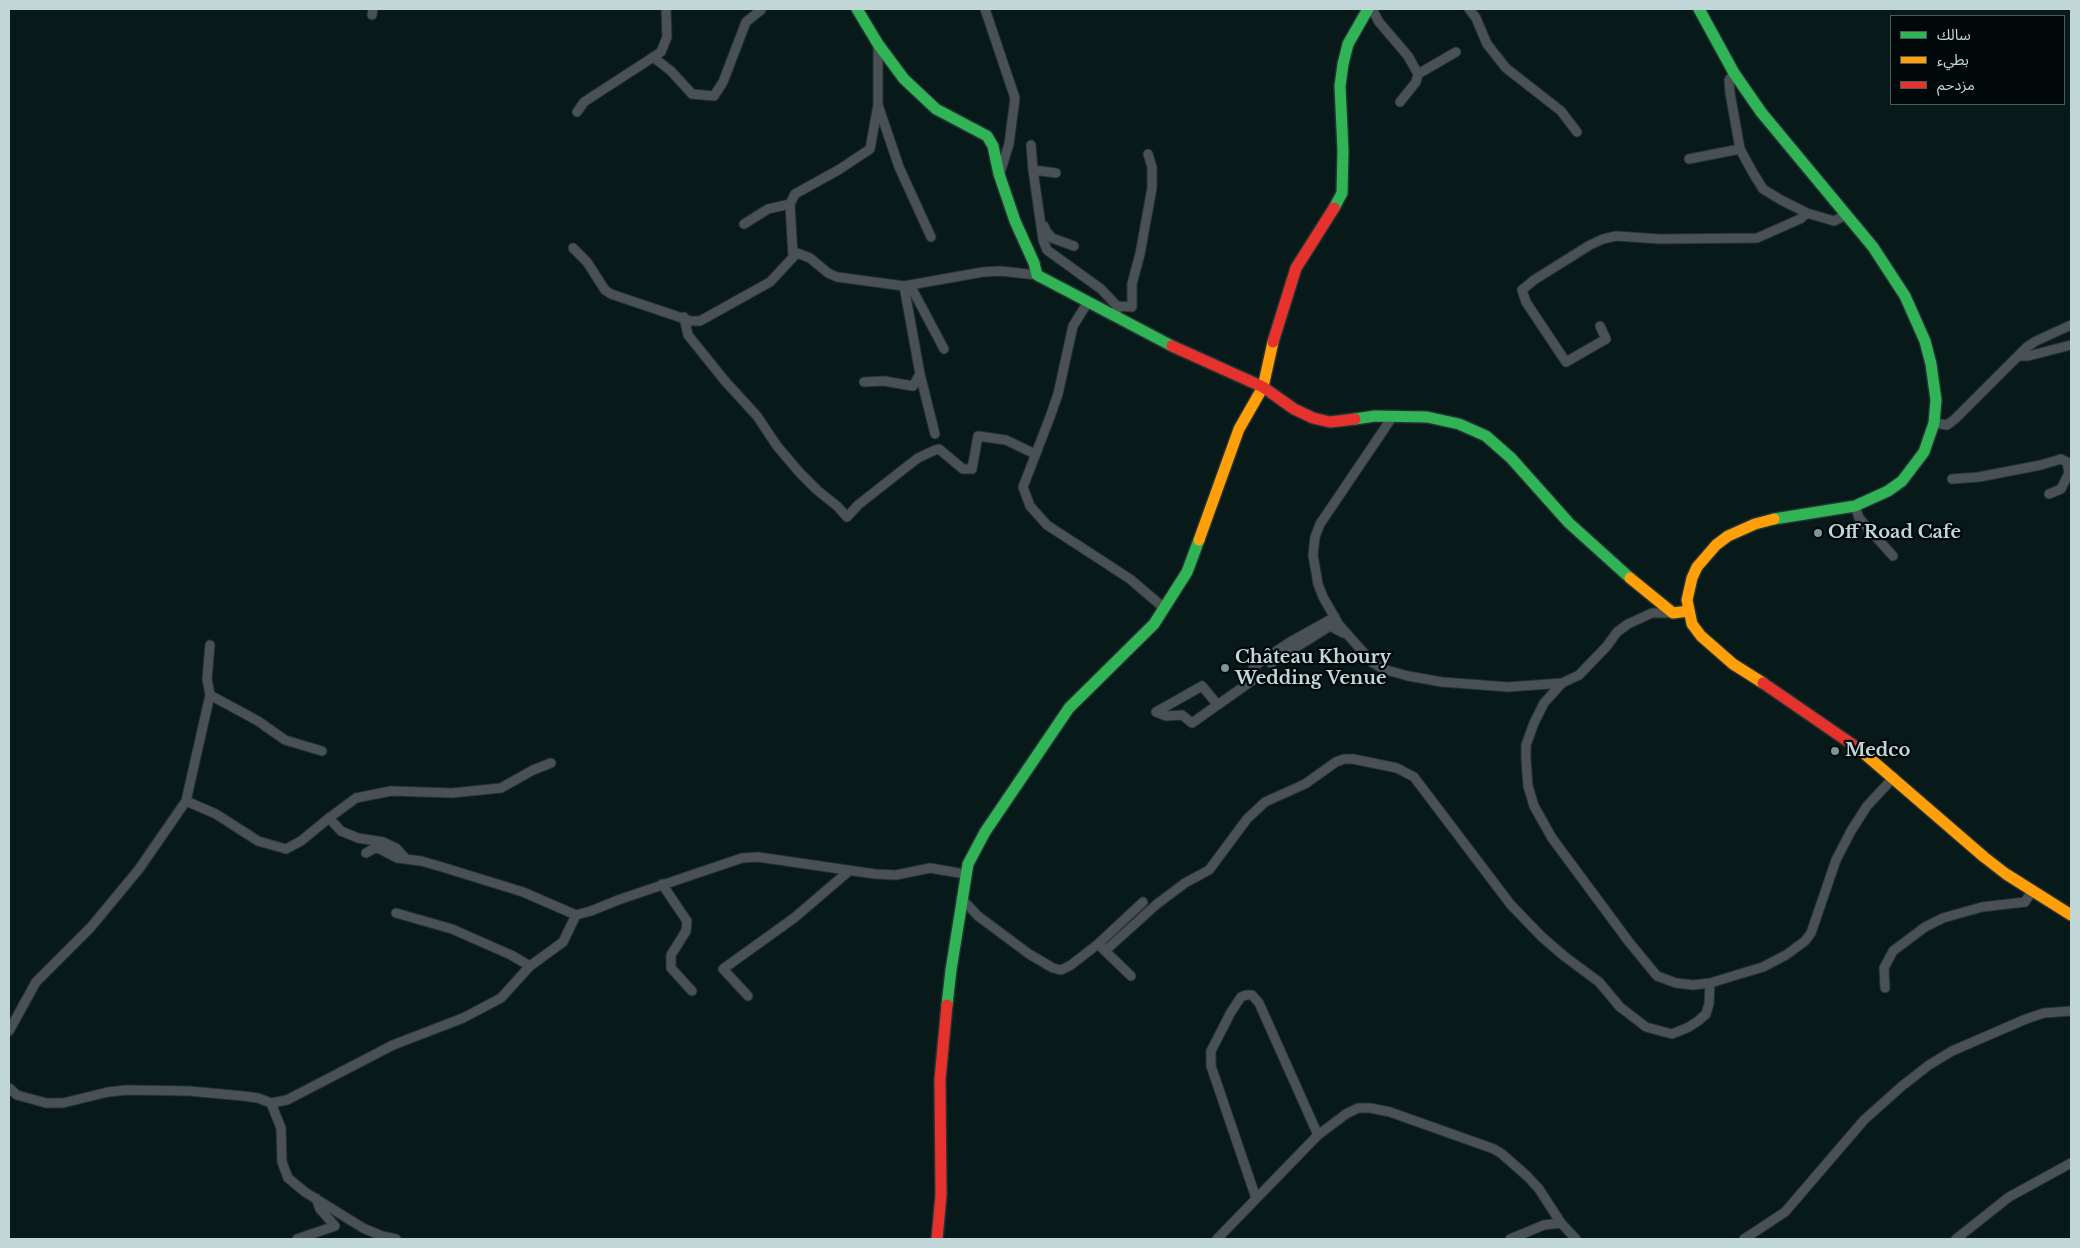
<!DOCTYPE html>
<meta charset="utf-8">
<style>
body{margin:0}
#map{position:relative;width:2080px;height:1248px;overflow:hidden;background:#081919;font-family:"Libre Baskerville","Noto Sans Arabic",serif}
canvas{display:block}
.frame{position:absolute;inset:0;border:10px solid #c1d7d7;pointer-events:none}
.legend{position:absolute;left:1890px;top:15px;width:175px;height:90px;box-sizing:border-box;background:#000809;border:1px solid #4d5b5b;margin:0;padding:6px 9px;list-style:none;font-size:15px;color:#c1d7d7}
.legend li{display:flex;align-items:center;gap:10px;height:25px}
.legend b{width:25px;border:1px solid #4d5b5b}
</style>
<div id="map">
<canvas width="2080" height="1248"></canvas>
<div class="frame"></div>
<ul class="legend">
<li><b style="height:6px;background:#30b455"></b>سالك</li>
<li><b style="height:6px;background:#ff9f0a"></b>بطيء</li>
<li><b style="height:6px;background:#e5322d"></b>مزدحم</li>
</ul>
</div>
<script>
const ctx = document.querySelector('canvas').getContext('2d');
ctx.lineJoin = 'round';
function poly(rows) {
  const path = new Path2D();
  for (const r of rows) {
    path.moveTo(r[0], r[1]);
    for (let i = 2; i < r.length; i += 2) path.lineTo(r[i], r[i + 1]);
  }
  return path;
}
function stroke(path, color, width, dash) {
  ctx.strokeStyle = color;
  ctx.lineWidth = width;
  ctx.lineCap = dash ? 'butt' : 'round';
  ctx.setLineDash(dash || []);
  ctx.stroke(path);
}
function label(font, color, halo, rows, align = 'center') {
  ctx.font = font + ' "Libre Baskerville",serif';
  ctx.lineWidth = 4.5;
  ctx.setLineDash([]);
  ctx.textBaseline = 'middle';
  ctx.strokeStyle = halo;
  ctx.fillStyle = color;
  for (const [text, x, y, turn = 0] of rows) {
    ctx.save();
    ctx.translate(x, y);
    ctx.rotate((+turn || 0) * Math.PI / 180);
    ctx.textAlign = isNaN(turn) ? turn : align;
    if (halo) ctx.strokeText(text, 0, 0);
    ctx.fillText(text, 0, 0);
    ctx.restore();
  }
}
const street = poly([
 [985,9,1015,98,1009,144,1000,173],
 [1372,9,1379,22,1408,56,1418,74,1416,82,1400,102],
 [1469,9,1476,18,1487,44,1506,68,1561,111,1577,132],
 [372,15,373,9],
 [653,57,671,71,692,94,714,96,723,82,746,22,761,10],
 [1734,73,1729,80,1730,93,1740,149,1753,173,1763,189,1781,200,1807,213],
 [1418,74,1456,52],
 [878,105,899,167,931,237],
 [577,112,584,102,661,52,667,37,666,9],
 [1031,145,1033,170],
 [1689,159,1740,149],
 [1056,173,1033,170,1043,240,1047,250,1101,289,1117,306,1116,317],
 [744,224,768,209,790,204],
 [1041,226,1044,226,1046,231,1052,238,1074,246],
 [573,248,587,262,605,290,611,294,691,321,700,321,770,282,797,253,810,258,828,273,837,277,904,286,983,272,1000,271,1037,275],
 [793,256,790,204,795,194,840,169,870,149,878,105,878,44],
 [910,285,944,349],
 [904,286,920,374,935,434],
 [1088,302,1073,326,1058,394,1050,417,1023,487,1030,506,1047,525,1130,579,1164,608],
 [1117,306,1132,307,1132,284,1140,254,1152,188,1152,167,1148,154],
 [684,317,688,335,725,381,757,416,777,446,800,473,817,490,837,506,847,517,858,505,905,468,918,458,935,450,939,449,963,469,972,469,978,436,1006,440,1035,454],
 [1600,326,1606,339,1566,362,1526,302,1522,290,1534,280,1590,245,1603,239,1616,236,1660,239,1757,238,1800,219,1807,213,1834,221,1846,215],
 [2019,356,2028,356,2071,345],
 [864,382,884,381,913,386,920,374],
 [1393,416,1320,524,1315,537,1313,555,1318,584,1323,597,1339,625,1373,663,1383,669,1408,676,1442,682,1508,687,1562,683],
 [1934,423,1947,425,1955,419,2027,347,2036,341,2071,325],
 [1952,479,1979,477,2041,465,2061,459,2067,462,2069,473,2061,489,2049,494],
 [1855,506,1859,518,1893,556],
 [1673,613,1652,613,1628,624,1617,632,1607,646,1579,675,1562,683,1544,703,1534,723,1526,745,1526,759,1528,786,1534,806,1552,838,1629,942,1657,976,1676,983,1693,985,1710,983,1763,967,1786,955,1805,941,1811,933,1836,860,1851,831,1867,806,1894,777],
 [1271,663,1330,626,1343,633],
 [210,695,258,721,285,740,322,751],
 [1217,704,1202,686,1156,712,1166,716,1182,715,1192,723,1253,680,1253,668,1260,662,1290,642,1335,617],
 [186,801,216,814,258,841,286,849,301,841,329,818],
 [366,853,373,849,378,848,397,858,421,861,442,867,523,892,576,915,591,911,618,900,742,858,758,857,875,874,896,875,930,868,965,874],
 [406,859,396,848,383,842,358,838,341,831,329,818,356,798,391,791,452,793,501,788,533,770,551,763],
 [662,884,687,921,686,931,671,955,671,968,692,991],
 [961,898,978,916,1029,954,1053,968,1061,970,1071,965,1098,944,1143,902],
 [396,913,452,929,511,955,530,966],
 [1102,948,1131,976],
 [1106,950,1157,904,1185,883,1209,870,1247,819,1265,802,1305,784,1336,762,1344,759,1353,759,1397,768,1414,777,1511,905,1542,937,1564,956,1599,982,1620,1007,1646,1027,1672,1034,1689,1027,1698,1021,1706,1014,1709,1004,1710,983],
 [1885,988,1884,968,1893,951,1925,927,1943,918,1982,907,2025,902,2032,891],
 [748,996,723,969,794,918,849,871],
 [9,1031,36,982,91,927,139,869,186,801,210,695,207,679,210,645],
 [9,1088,17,1095,46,1103,63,1103,108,1092,127,1090,189,1091,243,1096,258,1098,271,1103,287,1100,393,1045,463,1018,501,998,530,966,563,942,576,915],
 [271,1103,281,1128,282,1162,288,1178,305,1192,363,1228,382,1236,396,1239],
 [1256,1198,1211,1066,1211,1051,1231,1012,1241,997,1246,995,1252,995,1259,1003,1318,1135],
 [297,1239,335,1226,320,1209,316,1198],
 [1217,1239,1318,1135,1346,1114,1358,1108,1370,1108,1390,1112,1494,1149,1502,1154,1527,1176,1539,1189,1561,1223,1576,1239],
 [1510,1239,1544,1225,1561,1223],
 [1744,1239,1785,1212,1864,1120,1902,1086,1929,1065,1952,1051,2026,1019,2044,1013,2071,1011],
 [1956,1239,2009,1197,2071,1163]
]);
const fast = poly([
 [857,9,878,44,904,79,936,109,987,136,993,146,999,174,1015,221,1034,263,1037,275,1172,346],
 [1699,9,1734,73,1761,112,1873,247,1905,296,1925,341,1931,364,1936,400,1934,423,1924,452,1902,481,1888,491,1855,506,1774,519],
 [1334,208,1342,193,1343,151,1340,86,1343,64,1348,44,1368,9],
 [1355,419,1375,416,1427,417,1459,424,1486,436,1511,458,1569,523,1630,578],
 [947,1005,951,970,968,864,985,832,1069,708,1154,624,1187,572,1199,540]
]);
const slow = poly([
 [1199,540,1239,429,1263,387,1273,342],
 [1630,578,1673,613,1688,611],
 [1763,683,1733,664,1701,636,1692,624,1687,600,1692,578,1697,567,1716,545,1728,536,1755,524,1774,519],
 [1859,749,1984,857,2006,874,2071,915]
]);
const jam = poly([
 [1273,342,1296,268,1334,208],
 [1172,346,1263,387,1294,409,1313,418,1330,422,1355,419],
 [1763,683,1859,749],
 [937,1239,941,1195,940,1079,947,1005]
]);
stroke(street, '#243232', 11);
stroke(fast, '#243232', 14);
stroke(slow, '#243232', 14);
stroke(jam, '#243232', 14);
stroke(street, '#4a5154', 9);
stroke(fast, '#30b455', 11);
stroke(slow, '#ff9f0a', 11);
stroke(jam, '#e5322d', 11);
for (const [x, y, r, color] of [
 [1818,533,5,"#809494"],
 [1225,668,5,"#809494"],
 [1835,751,5,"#809494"]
]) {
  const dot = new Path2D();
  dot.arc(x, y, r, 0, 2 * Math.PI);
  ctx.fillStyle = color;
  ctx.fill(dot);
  stroke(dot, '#000809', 2);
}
label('bold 18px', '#c1d7d7', '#000809', [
 ["Off Road Cafe",1828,533],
 ["Château Khoury",1235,658],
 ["Wedding Venue",1235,679],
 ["Medco",1845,751]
], 'left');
</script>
